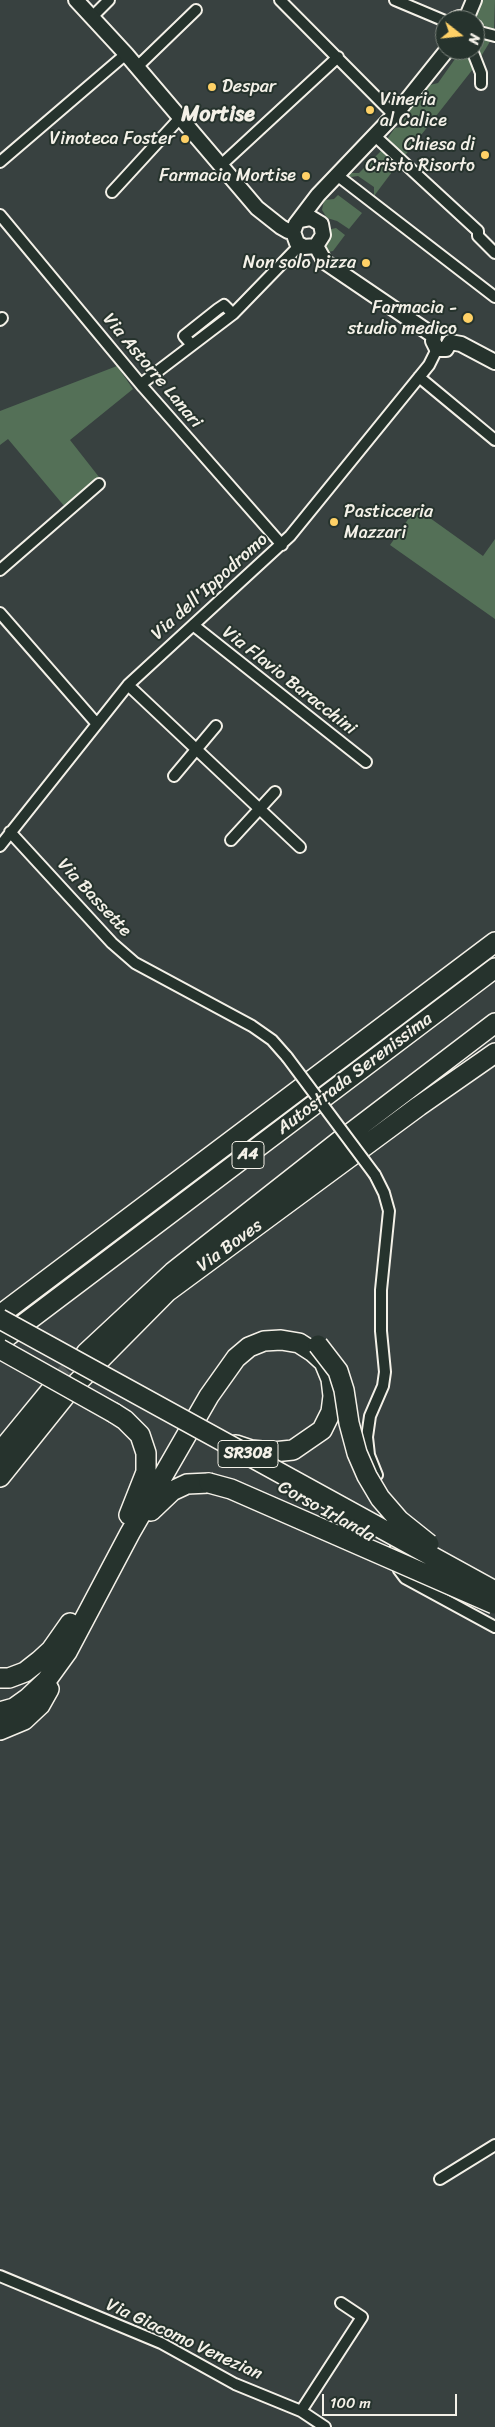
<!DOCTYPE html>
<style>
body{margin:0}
#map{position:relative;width:495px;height:2427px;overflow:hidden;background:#384140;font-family:Sriracha,sans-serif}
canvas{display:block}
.north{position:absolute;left:435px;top:10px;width:50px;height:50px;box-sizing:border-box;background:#26332d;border:1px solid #787f78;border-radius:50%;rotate:106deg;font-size:14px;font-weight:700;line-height:20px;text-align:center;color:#f4f1e8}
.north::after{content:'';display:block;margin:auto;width:18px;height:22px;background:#ffd166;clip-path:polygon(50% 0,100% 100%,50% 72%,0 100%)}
.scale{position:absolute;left:322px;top:2394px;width:135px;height:22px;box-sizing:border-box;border:2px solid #f4f1e8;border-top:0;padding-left:6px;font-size:15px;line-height:18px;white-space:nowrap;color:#f4f1e8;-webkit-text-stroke:4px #26332d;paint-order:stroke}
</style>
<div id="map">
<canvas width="495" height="2427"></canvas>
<div class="north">N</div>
<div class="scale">100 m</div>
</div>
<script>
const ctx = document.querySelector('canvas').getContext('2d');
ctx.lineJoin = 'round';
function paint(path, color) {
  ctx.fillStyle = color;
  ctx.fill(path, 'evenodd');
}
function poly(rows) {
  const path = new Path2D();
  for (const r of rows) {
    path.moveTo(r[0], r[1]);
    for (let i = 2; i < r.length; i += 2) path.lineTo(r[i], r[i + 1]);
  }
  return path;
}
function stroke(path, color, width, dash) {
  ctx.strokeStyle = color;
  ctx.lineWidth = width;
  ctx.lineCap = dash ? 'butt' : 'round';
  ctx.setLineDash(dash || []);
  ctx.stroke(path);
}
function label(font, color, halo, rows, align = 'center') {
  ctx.font = font + ' Sriracha,sans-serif';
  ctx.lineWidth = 4;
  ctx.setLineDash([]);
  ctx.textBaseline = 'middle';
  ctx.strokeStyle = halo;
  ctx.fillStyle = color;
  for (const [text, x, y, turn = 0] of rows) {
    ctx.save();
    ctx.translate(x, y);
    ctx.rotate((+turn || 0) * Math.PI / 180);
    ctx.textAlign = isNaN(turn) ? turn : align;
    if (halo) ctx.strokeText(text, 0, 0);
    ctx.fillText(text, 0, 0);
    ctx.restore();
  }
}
paint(poly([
 [478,0,495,0,494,30,477,23,475,10],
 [483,37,491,40,480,58,475,42],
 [453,50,467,51,473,69,403,158,389,145,391,143,387,139,395,128,402,127,404,121,401,120,430,85,438,83,455,59,446,57],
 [383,149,398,164,374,196,374,187,358,176,351,177,352,180,348,176,350,173,359,173],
 [338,195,362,213,349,229,337,221,327,218,322,210,324,200,334,199],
 [336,228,345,235,333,251,328,252,326,245,327,230],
 [117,366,133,389,70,440,99,477,65,507,8,439,0,445,0,411],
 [416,508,483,556,495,539,495,619,390,545]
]), '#547057');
stroke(poly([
 [55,1385,86,1353]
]), '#545b59', 19, [19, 9]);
const street = poly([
 [280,0,395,116],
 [395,0,445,21],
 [92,17,109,0],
 [476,31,495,36],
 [472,50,481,73,481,84],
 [137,67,196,10],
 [376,137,478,231,478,236,495,253],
 [0,162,126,54],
 [220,166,338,57],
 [338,176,495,297],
 [112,192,180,118],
 [0,215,143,387,282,545],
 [0,320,2,318],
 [192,345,184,336,218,309,224,305,233,314],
 [419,377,495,440],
 [141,384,233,314,300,245],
 [0,570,99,484],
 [0,613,97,724],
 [193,625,366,762],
 [128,685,300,847],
 [174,776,216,726],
 [10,832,112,943,135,963,252,1026,272,1040,287,1057],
 [231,840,275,792],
 [0,846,128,685,290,536,429,365,437,349],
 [375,1175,384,1193,389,1211,381,1290,381,1331,385,1372,383,1386,370,1416,367,1437,369,1455,377,1475],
 [397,1535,395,1559,399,1570,405,1578,495,1627],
 [440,2179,495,2145],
 [0,2276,161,2343,235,2384,301,2411,325,2427],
 [301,2411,362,2317,341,2303]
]);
const secondary = poly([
 [76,0,126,54,257,208,281,227,288,231,294,229],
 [466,19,474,0],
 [454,20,459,18,468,20],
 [475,27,475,33],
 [301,220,311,218,321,224,323,235,316,246,304,247,297,243,293,232,296,224,318,195,399,110,447,50],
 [316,246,325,262,434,336],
 [434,336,433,341,437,349,446,349,450,342],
 [450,342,461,344,495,362]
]);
const highway = poly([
 [352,1132,495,1023],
 [0,1315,495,942],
 [0,1342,495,968],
 [86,1353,173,1272,342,1139],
 [114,1413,125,1420,140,1435,146,1453,146,1472,129,1515],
 [0,1452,55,1385],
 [0,1477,69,1391,167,1292,419,1106,495,1053],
 [151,1511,172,1491,187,1484,209,1483],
 [0,1678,9,1678,25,1672,39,1661,51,1650,70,1623],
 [0,1712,14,1708,28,1698,46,1681,67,1652,130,1533,209,1396,236,1358,249,1347,264,1341,281,1340,299,1343,313,1352,324,1362,331,1379,333,1396,331,1412,322,1430,293,1450,273,1452,251,1450,236,1445],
 [0,1730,24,1720,40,1705,49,1689]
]);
stroke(street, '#f4f1e8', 14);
stroke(secondary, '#f4f1e8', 18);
stroke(highway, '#f4f1e8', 22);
stroke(street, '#26332d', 10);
stroke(secondary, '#26332d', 14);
stroke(highway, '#26332d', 19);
const streetBridge = poly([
 [287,1057,375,1175]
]);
const highwayBridge = poly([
 [0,1319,495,1591],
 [318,1345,338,1371,344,1390,349,1423,357,1453,367,1476,380,1498,399,1520,429,1544],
 [0,1349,114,1413],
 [209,1483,231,1489,494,1604]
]);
stroke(streetBridge, '#f4f1e8', 14, []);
stroke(highwayBridge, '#f4f1e8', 22, []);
stroke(streetBridge, '#26332d', 10);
stroke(highwayBridge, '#26332d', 19);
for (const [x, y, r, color] of [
 [212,87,5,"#ffd166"],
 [370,110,5,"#ffd166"],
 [185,139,5,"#ffd166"],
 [485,155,5,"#ffd166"],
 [306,176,5,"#ffd166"],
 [366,263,5,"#ffd166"],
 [468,318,6,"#ffd166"],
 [334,522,5,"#ffd166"]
]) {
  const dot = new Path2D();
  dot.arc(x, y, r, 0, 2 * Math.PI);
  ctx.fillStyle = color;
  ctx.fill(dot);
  stroke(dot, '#26332d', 2);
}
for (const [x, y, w] of [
 [248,1155,32],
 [248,1454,60]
]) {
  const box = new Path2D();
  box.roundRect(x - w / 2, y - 13.5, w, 27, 4);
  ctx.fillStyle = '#26332d';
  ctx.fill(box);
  stroke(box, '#f4f1e8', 1);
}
label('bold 16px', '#f4f1e8', null, [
 ["A4",248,1155],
 ["SR308",248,1454]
]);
label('18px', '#f4f1e8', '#26332d', [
 ["Despar",222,87,"left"],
 ["Vineria",380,100,"left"],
 ["al Calice",380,121,"left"],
 ["Vinoteca Foster",175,139],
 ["Chiesa di",475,145],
 ["Cristo Risorto",475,166],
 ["Farmacia Mortise",296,176],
 ["Non solo pizza",356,263],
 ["Farmacia -",457,308],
 ["studio medico",457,329],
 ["Pasticceria",344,512,"left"],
 ["Mazzari",344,533,"left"]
], 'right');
label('18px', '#f4f1e8', '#26332d', [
 ["Via Astorre Lanari",152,371,50],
 ["Via dell'Ippodromo",210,587,-42],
 ["Via Flavio Baracchini",289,681,38],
 ["Via Bassette",94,898,47],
 ["Autostrada Serenissima",355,1074,-37],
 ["Via Boves",230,1246,-36],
 ["Corso Irlanda",326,1512,29],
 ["Via Giacomo Venezian",184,2340,25]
]);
label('bold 22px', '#f4f1e8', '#26332d', [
 ["Mortise",218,115]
]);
</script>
